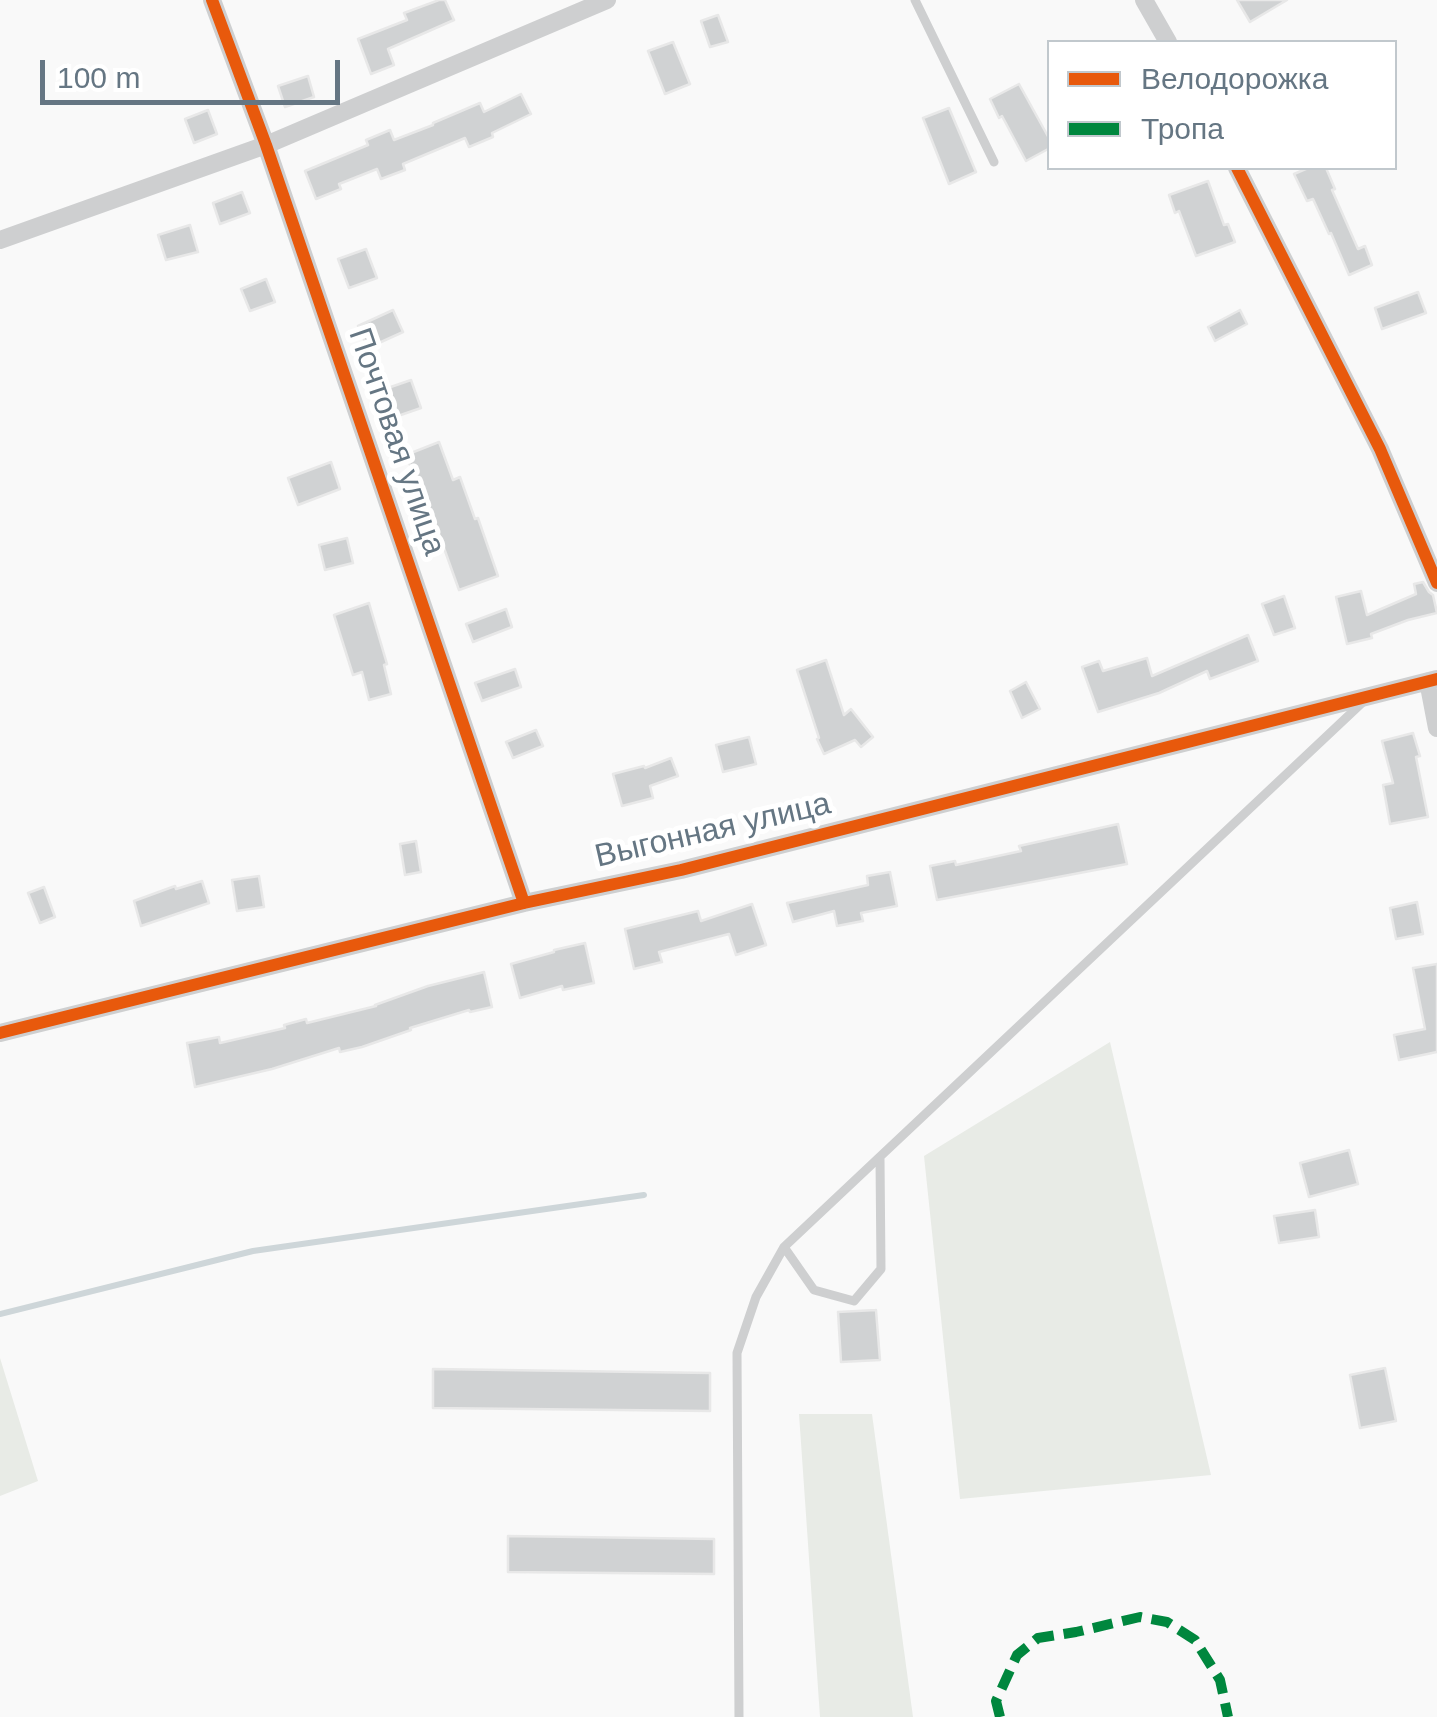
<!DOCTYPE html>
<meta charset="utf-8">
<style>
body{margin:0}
#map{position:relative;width:1437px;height:1717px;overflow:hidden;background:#f9f9f9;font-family:Arial,sans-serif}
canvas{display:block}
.legend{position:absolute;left:1047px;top:40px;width:350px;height:130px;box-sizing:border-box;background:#fff;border:2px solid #c1c8cd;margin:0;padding:12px 18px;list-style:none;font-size:30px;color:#657683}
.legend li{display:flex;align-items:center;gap:20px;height:50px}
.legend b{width:50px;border:2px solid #c1c8cd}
.scale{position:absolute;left:40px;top:60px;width:300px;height:45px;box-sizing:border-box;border:5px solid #657683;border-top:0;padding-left:12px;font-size:30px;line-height:35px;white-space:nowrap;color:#657683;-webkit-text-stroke:8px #fff;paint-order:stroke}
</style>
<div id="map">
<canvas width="1437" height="1717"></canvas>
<ul class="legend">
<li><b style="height:12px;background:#e8590c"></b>Велодорожка</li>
<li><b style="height:12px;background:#00873e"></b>Тропа</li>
</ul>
<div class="scale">100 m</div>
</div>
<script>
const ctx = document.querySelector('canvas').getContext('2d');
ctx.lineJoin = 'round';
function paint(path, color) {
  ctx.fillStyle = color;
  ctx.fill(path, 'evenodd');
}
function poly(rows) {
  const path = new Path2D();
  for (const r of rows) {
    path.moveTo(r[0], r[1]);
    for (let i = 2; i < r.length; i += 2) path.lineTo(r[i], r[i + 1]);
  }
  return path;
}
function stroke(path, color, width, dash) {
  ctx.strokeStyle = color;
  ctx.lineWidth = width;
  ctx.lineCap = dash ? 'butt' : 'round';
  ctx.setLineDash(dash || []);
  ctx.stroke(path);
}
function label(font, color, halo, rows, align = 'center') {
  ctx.font = font + ' Arial,sans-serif';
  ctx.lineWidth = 10;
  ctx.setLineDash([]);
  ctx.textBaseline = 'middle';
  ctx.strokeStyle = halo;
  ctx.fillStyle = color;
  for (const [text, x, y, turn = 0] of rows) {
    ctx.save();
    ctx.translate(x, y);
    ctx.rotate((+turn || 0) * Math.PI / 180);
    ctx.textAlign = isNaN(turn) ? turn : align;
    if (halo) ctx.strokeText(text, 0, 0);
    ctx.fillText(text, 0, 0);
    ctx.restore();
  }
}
paint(poly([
 [1110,1042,1211,1475,960,1499,924,1156],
 [0,1358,38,1481,0,1496],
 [799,1414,872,1414,913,1717,820,1717]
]), '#e8ebe6');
stroke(poly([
 [0,1314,253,1251,644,1195]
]), '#ced6d9', 6);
const building = poly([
 [439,0,445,0,454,20,388,49,394,65,371,74,358,39,407,20,404,13,439,0],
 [1237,0,1287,0,1250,22,1237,0],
 [718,15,728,42,710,47,701,21,718,15],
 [673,42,690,84,665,94,648,51,673,42],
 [308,76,314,97,285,107,278,86,308,76],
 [1019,84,1050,140,1050,148,1026,161,1002,116,999,118,990,99,1019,84],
 [521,94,531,114,492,133,493,137,469,147,465,138,403,164,405,170,381,179,377,169,339,184,341,189,316,199,305,171,368,145,366,140,390,130,394,140,433,125,433,123,480,103,484,112,521,94],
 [949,108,976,172,949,184,923,118,949,108],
 [208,110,217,134,194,143,185,119,208,110],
 [1308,168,1326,168,1335,189,1332,190,1358,249,1365,246,1372,265,1349,275,1331,233,1329,234,1313,199,1307,201,1294,174,1308,168],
 [1208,181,1224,225,1228,224,1235,242,1196,256,1179,211,1175,213,1169,195,1208,181],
 [242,192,250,213,220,224,213,203,242,192],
 [190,225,198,252,166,260,158,235,190,225],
 [366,249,377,278,349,288,338,259,366,249],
 [266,279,275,302,250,311,241,289,266,279],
 [1418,292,1426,313,1382,329,1375,308,1418,292],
 [393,310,403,332,368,348,358,326,393,310],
 [1240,310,1247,324,1215,341,1208,327,1240,310],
 [411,380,421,408,392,418,382,390,411,380],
 [439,442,453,480,460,477,475,519,478,518,498,576,459,590,430,509,428,510,406,455,439,442],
 [331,462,340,489,298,505,288,478,331,462],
 [347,538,353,563,325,570,319,545,347,538],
 [1423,582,1429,592,1433,595,1437,613,1408,620,1371,634,1372,638,1347,644,1336,597,1361,591,1367,615,1416,594,1414,584,1423,582],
 [1284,596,1295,628,1274,635,1262,604,1284,596],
 [369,603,387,664,384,665,391,694,369,700,362,672,353,675,334,615,369,603],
 [506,609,512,627,473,642,466,624,506,609],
 [1248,635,1258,661,1210,679,1207,671,1159,693,1098,712,1082,667,1099,661,1103,671,1147,658,1152,676,1248,635],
 [826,660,844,715,851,709,873,737,861,747,855,740,824,754,817,739,819,738,797,670,826,660],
 [515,669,521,687,482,701,475,683,515,669],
 [1026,682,1040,709,1022,718,1010,691,1026,682],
 [536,730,543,746,513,758,506,742,536,730],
 [1413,733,1420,756,1416,757,1428,817,1390,824,1383,785,1393,783,1382,741,1413,733],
 [749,737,756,764,723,772,716,745,749,737],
 [671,758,678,776,650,786,653,798,622,806,613,774,644,766,645,768,671,758],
 [1118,824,1127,864,937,900,930,866,955,861,956,865,1021,851,1019,846,1118,824],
 [416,841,421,872,405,875,400,844,416,841],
 [890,872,897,906,861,913,863,921,837,926,834,911,793,922,787,903,868,885,867,876,890,872],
 [259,876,264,907,237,911,232,880,259,876],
 [202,881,209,903,141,926,134,901,175,886,176,889,202,881],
 [44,887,55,917,40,923,28,893,44,887],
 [1417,902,1423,934,1396,939,1390,908,1417,902],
 [752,904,766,945,736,955,729,934,659,952,662,962,634,969,625,929,698,911,701,921,752,904],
 [585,943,594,983,563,990,562,986,520,998,511,964,554,952,554,950,585,943],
 [1437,964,1437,1052,1399,1060,1394,1035,1425,1029,1413,968,1437,964],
 [484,972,492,1007,470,1012,469,1010,410,1028,411,1030,362,1047,340,1052,339,1048,272,1069,195,1087,187,1043,219,1037,220,1043,285,1028,284,1025,306,1019,307,1023,376,1006,375,1005,428,986,484,972],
 [1349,1150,1358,1184,1309,1197,1300,1163,1349,1150],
 [1315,1210,1319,1237,1279,1243,1274,1216,1315,1210],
 [876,1310,880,1360,841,1362,838,1312,876,1310],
 [1385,1368,1396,1421,1360,1428,1350,1375,1385,1368],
 [433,1369,710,1373,710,1411,433,1408,433,1369],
 [508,1536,714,1539,714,1574,508,1572,508,1536]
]);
paint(building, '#d0d2d3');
stroke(building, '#e8e8e8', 2.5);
stroke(poly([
 [915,0,994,162],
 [784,1247,814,1290,854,1301,881,1269,880,1159],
 [739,1717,737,1353,756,1297,784,1247,1364,701]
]), '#cecfd0', 9);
stroke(poly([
 [212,0,266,145,524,903],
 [1144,0,1168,42],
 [1237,168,1380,449,1437,583],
 [0,240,266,145,607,0],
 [1428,681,1437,728],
 [0,1033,524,903,681,870,1437,679]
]), '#cecfd0', 18);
stroke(poly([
 [1000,1717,996,1701,1017,1655,1038,1638,1076,1632,1140,1617,1167,1622,1195,1640,1220,1680,1228,1717]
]), '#00873e', 10, [20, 10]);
stroke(poly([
 [212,0,266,145,524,903],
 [1237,168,1380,449,1437,583],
 [0,1033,524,903,681,870,1437,679]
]), '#e8590c', 12);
label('32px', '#657683', '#fff', [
 ["Почтовая улица",396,442,71],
 ["Выгонная улица",713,831,-13]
]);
</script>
